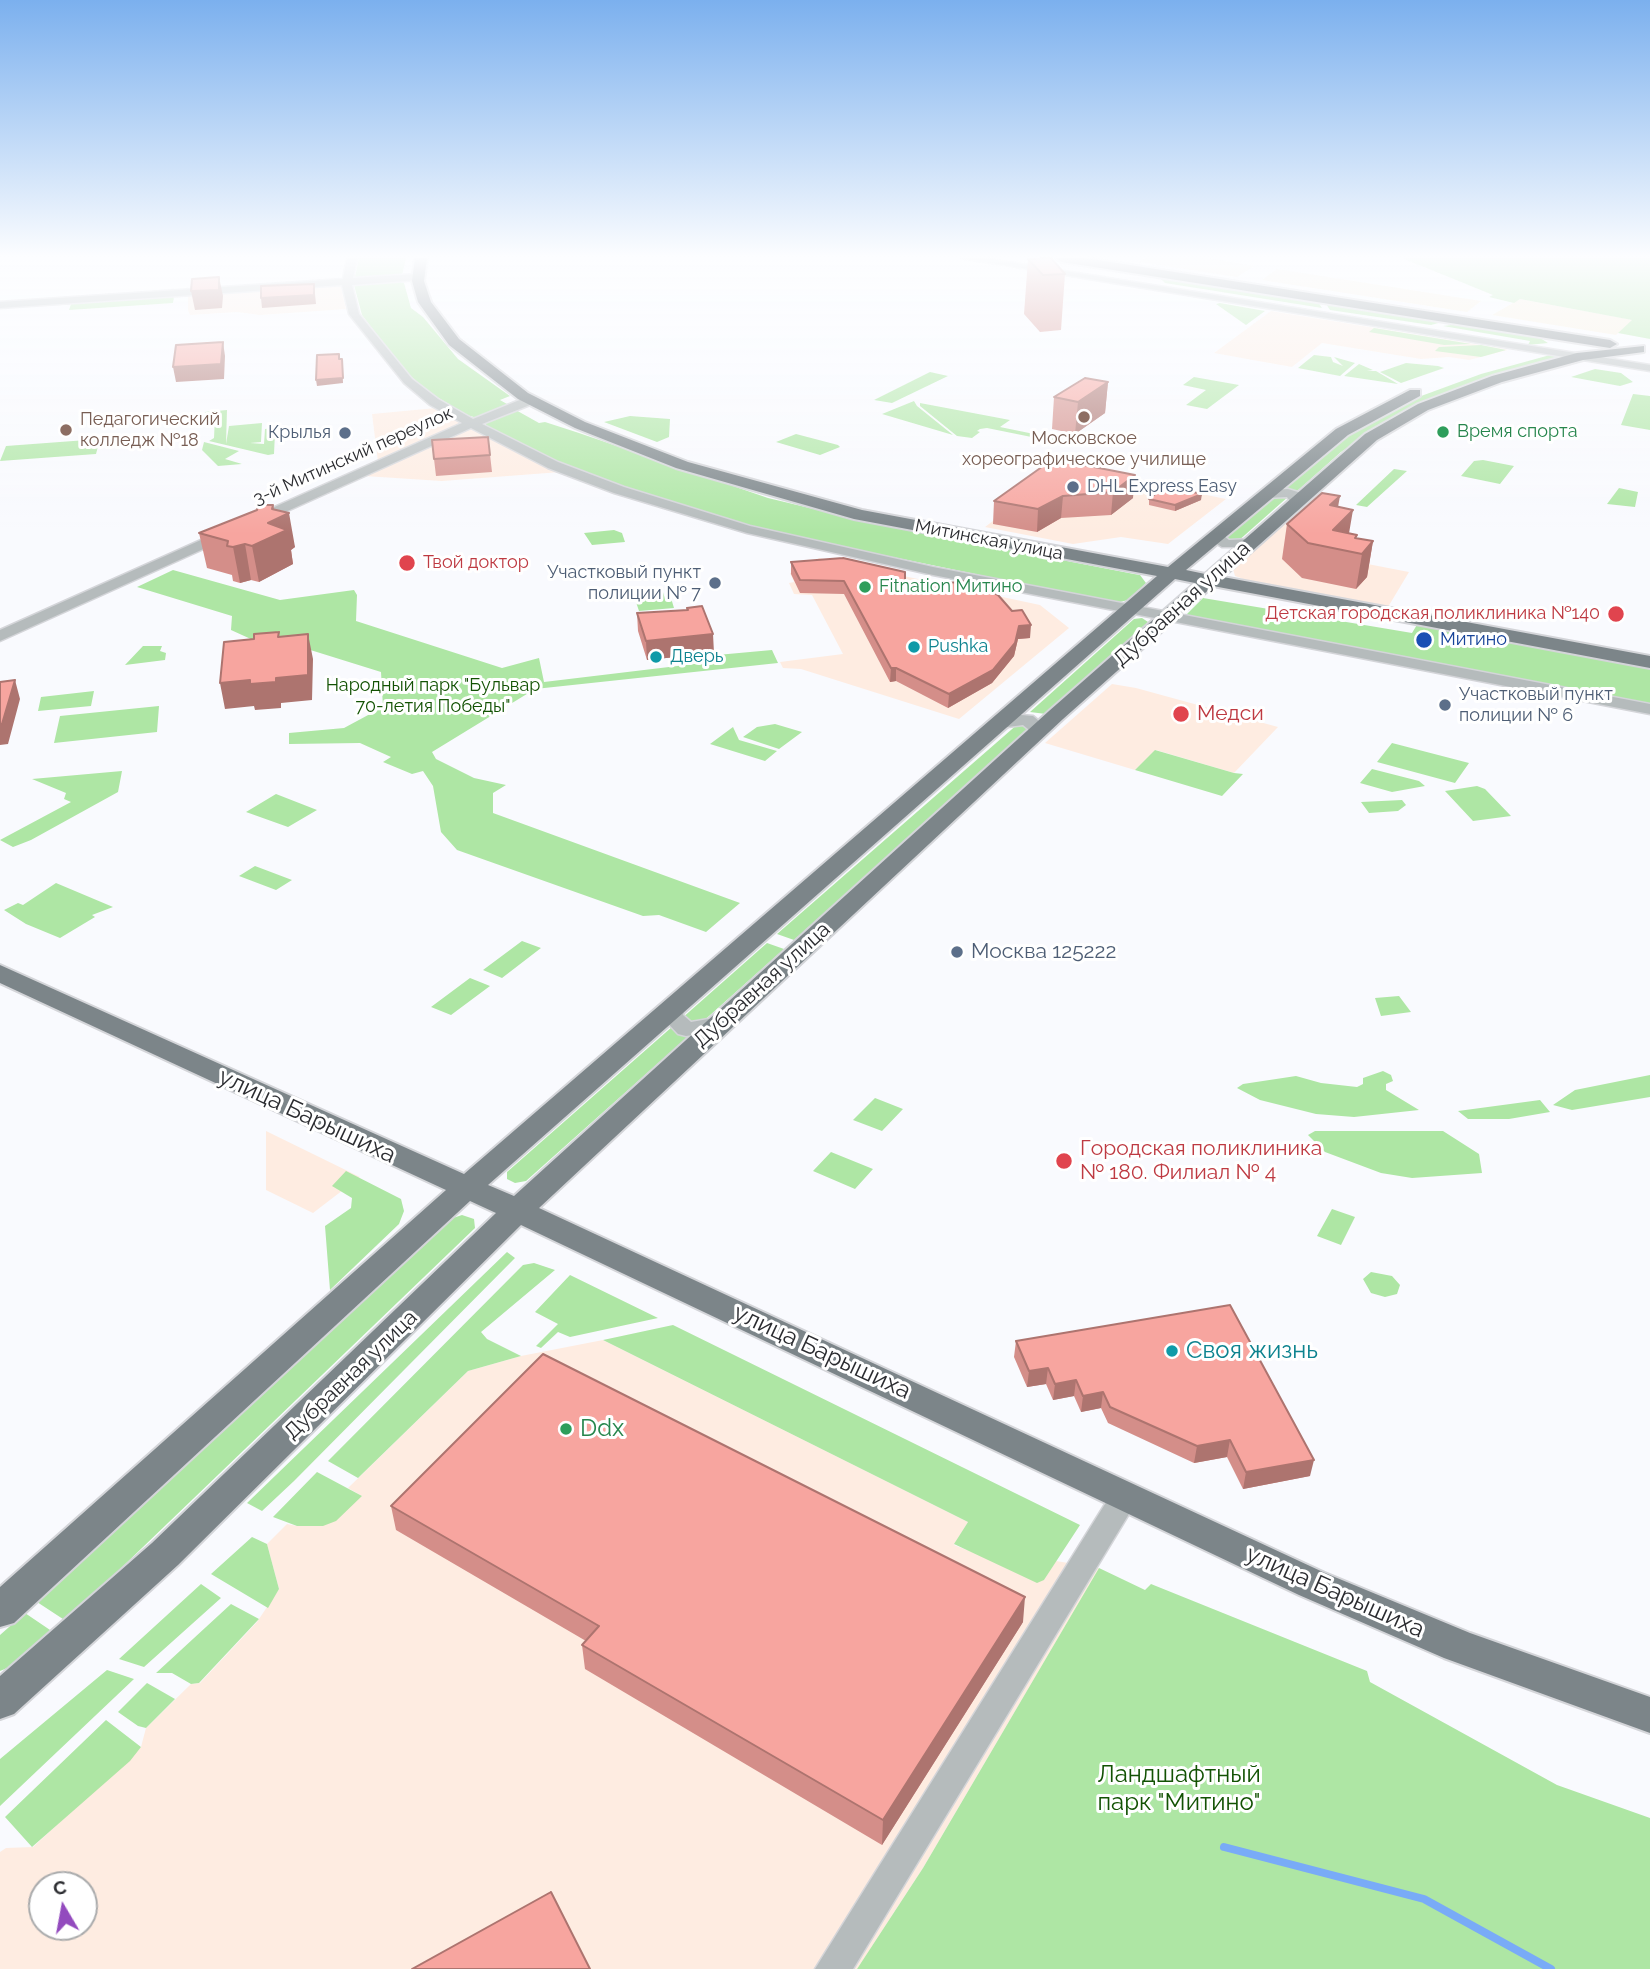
<!DOCTYPE html>
<meta charset="utf-8">
<style>
body{margin:0}
#map{position:relative;width:1650px;height:1969px;overflow:hidden;background:#f9fafe;font-family:Raleway,sans-serif}
canvas{display:block}
.north{position:absolute;left:28px;top:1871px;width:70px;height:70px;box-sizing:border-box;background:#fff;border:2px solid #aaabac;border-radius:50%;rotate:350deg;font-size:19px;font-weight:700;line-height:28px;text-align:center;color:#2b2c30}
.north::after{content:'';display:block;margin:auto;width:24px;height:32px;background:#934bbe;clip-path:polygon(50% 0,100% 100%,50% 72%,0 100%)}
</style>
<div id="map">
<canvas width="1650" height="1969"></canvas>
<div class="north">С</div>
</div>
<script>
const ctx = document.querySelector('canvas').getContext('2d');
ctx.lineJoin = 'round';
function paint(path, color) {
  ctx.fillStyle = color;
  ctx.fill(path, 'evenodd');
}
function poly(rows) {
  const path = new Path2D();
  for (const r of rows) {
    path.moveTo(r[0], r[1]);
    for (let i = 2; i < r.length; i += 2) path.lineTo(r[i], r[i + 1]);
  }
  return path;
}
function stroke(path, color, width, dash) {
  ctx.strokeStyle = color;
  ctx.lineWidth = width;
  ctx.lineCap = dash ? 'butt' : 'round';
  ctx.setLineDash(dash || []);
  ctx.stroke(path);
}
function label(font, color, halo, rows, align = 'center') {
  ctx.font = font + ' Raleway,sans-serif';
  ctx.lineWidth = 6;
  ctx.setLineDash([]);
  ctx.textBaseline = 'middle';
  ctx.strokeStyle = halo;
  ctx.fillStyle = color;
  for (const [text, x, y, turn = 0] of rows) {
    ctx.save();
    ctx.translate(x, y);
    ctx.rotate((+turn || 0) * Math.PI / 180);
    ctx.textAlign = isNaN(turn) ? turn : align;
    if (halo) ctx.strokeText(text, 0, 0);
    ctx.fillText(text, 0, 0);
    ctx.restore();
  }
}
paint(poly([
 [340,284,346,309,260,315,237,312,190,315,188,310,188,294],
 [1271,311,1505,349,1508,350,1469,360,1449,357,1421,359,1322,343,1292,367,1214,353],
 [436,408,462,423,378,462,372,414],
 [470,429,561,472,442,481,364,476],
 [1066,466,1226,499,1168,544,1121,537,1073,544,985,527],
 [1291,518,1337,529,1352,561,1409,572,1388,607,1252,582,1235,576,1233,569],
 [819,558,1040,605,1069,628,959,719,801,669,783,668,780,662,843,654,812,595,794,594,789,583,794,582,790,573,801,572],
 [1112,684,1136,688,1278,727,1234,773,1156,750,1135,770,1045,743],
 [266,1131,360,1177,313,1213,266,1190],
 [603,1340,968,1522,954,1545,1044,1580,1056,1561,1099,1568,923,1868,857,1969,0,1969,0,1852,6,1848,33,1847,141,1747,146,1728,191,1684,200,1683,257,1622,279,1589,267,1544,287,1524,297,1526,362,1496,348,1488,468,1371,521,1356],
 [42,1885,84,1885,84,1927,42,1927]
]), '#feece1');
paint(poly([
 [1145,258,1207,258,1254,266,1237,277,1139,262],
 [1277,269,1481,301,1467,312,1262,280],
 [1520,299,1633,320,1616,335,1492,315]
]), '#faefda');
paint(poly([
 [359,258,406,258,402,275,355,277],
 [1402,258,1650,258,1650,339,1618,333,1632,320,1520,299,1514,303,1489,297,1493,295],
 [1159,277,1318,302,1322,308,1165,283],
 [400,282,404,283,411,308,423,317,458,359,510,396,500,400,507,404,477,418,467,415,427,391,403,369,362,315,354,285],
 [174,297,173,303,69,310,71,304],
 [1220,303,1265,311,1246,325,1216,304],
 [1329,303,1441,321,1442,322,1431,325,1330,310,1326,304],
 [1460,324,1537,336,1548,343,1528,345,1530,341,1443,326],
 [1374,328,1471,344,1444,345,1369,332],
 [1481,345,1506,350,1481,357,1435,351,1439,347],
 [1314,355,1331,357,1333,362,1343,366,1334,357,1355,363,1340,376,1298,368],
 [1550,355,1562,358,1407,409,1341,452,1296,492,1281,490,1355,430,1413,399,1481,374],
 [1406,363,1438,366,1444,368,1401,383,1380,372],
 [1359,364,1373,370,1367,371,1376,371,1398,384,1344,376],
 [1595,369,1621,373,1633,382,1620,386,1571,377],
 [930,372,948,376,892,403,874,400],
 [1194,377,1239,385,1207,409,1186,405,1206,390,1183,385],
 [1633,394,1650,396,1650,430,1621,425],
 [914,401,917,406,953,435,882,414],
 [920,403,1010,420,1000,427,1073,442,1071,445,987,428,980,429,977,431,980,432,972,438,957,436,920,406],
 [514,409,539,423,545,422,579,433,768,498,876,524,1134,574,1140,575,1146,583,1128,600,1116,603,752,528,653,498,548,459,487,427,485,422],
 [227,410,226,444,229,426,262,423,261,442,250,443,264,444,265,429,272,428,275,433,274,454,268,455,209,441,214,438,215,416,205,417,205,412],
 [630,416,670,419,669,437,657,442,604,422],
 [796,434,838,445,840,447,820,455,776,442],
 [100,439,96,454,0,461,6,446],
 [204,442,239,451,225,459,242,464,218,466,202,450],
 [1483,460,1514,466,1500,484,1461,476,1474,461],
 [1394,469,1407,471,1367,507,1356,505],
 [1619,488,1638,492,1635,507,1607,504],
 [1276,494,1289,496,1237,542,1224,540],
 [614,530,622,533,625,542,592,545,584,533],
 [173,570,280,600,354,590,357,595,356,621,502,668,539,658,544,682,719,661,717,655,772,650,778,663,535,689,432,752,436,759,474,778,506,785,493,793,493,813,740,903,706,932,659,915,643,916,457,850,441,832,433,786,423,771,412,774,383,762,391,757,360,743,289,744,289,733,344,728,383,707,381,672,304,648,264,645,231,630,232,616,137,587],
 [663,592,665,599,671,598,674,608,639,611,636,602,644,601,642,594],
 [1203,598,1412,633,1418,623,1650,667,1650,706,1184,617],
 [1142,618,1148,622,1046,714,1030,712,1134,619],
 [143,646,162,646,160,651,166,653,165,660,125,665],
 [94,691,91,706,38,711,41,697],
 [159,706,157,732,54,743,60,716],
 [1019,723,1031,728,794,940,777,934],
 [775,724,802,732,779,749,743,737,757,727],
 [733,727,739,740,777,751,765,761,710,744],
 [1392,743,1469,763,1455,783,1377,762],
 [1155,750,1234,773,1243,774,1222,796,1135,770],
 [1372,769,1419,781,1425,786,1392,792,1360,783],
 [122,771,118,792,31,840,13,847,0,840,71,802,64,799,66,793,32,779],
 [1477,786,1485,789,1511,816,1473,821,1445,791],
 [276,794,317,810,288,827,246,812],
 [1402,800,1406,805,1398,811,1369,813,1361,802],
 [255,866,292,880,276,890,239,876],
 [56,883,113,907,92,915,95,917,60,938,26,924,4,910,18,903,23,905],
 [522,941,541,948,502,978,483,970],
 [767,943,784,949,699,1025,681,1019],
 [470,978,490,986,451,1015,431,1007],
 [1399,996,1411,1012,1381,1016,1375,998],
 [673,1026,692,1033,526,1181,515,1183,507,1179,507,1172],
 [1383,1071,1391,1075,1393,1081,1386,1084,1386,1090,1419,1110,1354,1117,1316,1114,1260,1100,1237,1088,1243,1084,1296,1076,1321,1083,1357,1087,1363,1084,1363,1078],
 [1650,1075,1650,1097,1572,1110,1553,1105,1575,1090],
 [875,1098,903,1109,882,1131,853,1120],
 [1540,1100,1550,1112,1509,1119,1468,1119,1458,1111],
 [1315,1131,1443,1131,1479,1154,1482,1173,1412,1178,1381,1173,1325,1152,1308,1135],
 [831,1152,873,1169,855,1189,813,1171],
 [346,1171,401,1199,404,1211,399,1224,330,1290,325,1226,351,1208,352,1198,332,1186],
 [1332,1209,1355,1217,1341,1245,1317,1236],
 [462,1215,474,1219,475,1228,66,1621,37,1602,450,1219],
 [507,1252,515,1258,294,1481,262,1511,247,1503],
 [534,1263,555,1270,481,1332,487,1339,521,1356,468,1371,358,1478,328,1461,523,1265],
 [1371,1272,1392,1276,1400,1285,1397,1294,1385,1297,1371,1293,1363,1279],
 [570,1275,658,1318,570,1337,558,1332,541,1348,536,1346,558,1324,535,1312],
 [673,1325,1080,1525,1044,1580,1037,1583,954,1544,968,1522,603,1340],
 [317,1472,362,1496,336,1521,323,1526,297,1526,273,1517],
 [252,1537,267,1544,279,1589,268,1608,211,1574],
 [1099,1568,1145,1590,1151,1584,1367,1671,1370,1682,1557,1785,1650,1818,1650,1969,857,1969,923,1868],
 [201,1584,221,1598,144,1667,119,1659],
 [231,1604,259,1619,199,1683,191,1684,172,1673,156,1673],
 [25,1613,53,1632,17,1664,0,1671,0,1635],
 [107,1670,134,1679,0,1806,0,1759],
 [147,1683,175,1699,146,1728,138,1726,118,1712],
 [106,1720,141,1747,130,1761,32,1847,5,1817]
]), '#aee6a4');
stroke(poly([
 [1224,1847,1424,1899,1551,1969]
]), '#79abf7', 8);
const minor = poly([
 [347,258,357,258,353,278,418,274,423,277,418,280,352,285,359,314,412,379,438,399,473,419,527,397,535,397,535,403,482,424,558,462,624,487,750,526,933,567,1650,704,1650,714,933,575,747,533,614,493,548,468,471,428,0,641,0,630,462,423,430,405,404,383,349,314,342,285,0,308,0,302,343,279,347,258],
 [961,258,984,258,1650,365,1650,371,961,258],
 [1288,489,1301,493,1302,504,1292,504,1287,497,1265,498,1258,494,1265,490,1288,489],
 [1216,530,1229,540,1251,539,1258,543,1251,547,1222,547,1210,540,1209,534,1216,530],
 [1009,714,1033,716,1046,727,1045,734,1036,739,1030,738,1028,729,1023,725,992,729,989,725,992,721,1009,714],
 [674,1000,682,1001,685,1006,683,1015,691,1022,720,1017,731,1024,720,1031,686,1036,678,1034,661,1016,666,1001,674,1000],
 [1125,1484,1135,1488,1139,1496,1135,1504,853,1969,815,1969,1115,1488,1125,1484]
]);
const major = poly([
 [415,258,427,258,424,281,431,302,459,339,528,393,585,422,688,462,862,510,1168,567,1336,429,1410,390,1420,390,1420,396,1348,435,1186,570,1205,574,1365,434,1418,404,1492,376,1577,353,1644,346,1644,352,1583,360,1502,382,1428,410,1377,440,1223,577,1650,656,1650,668,1213,586,1063,719,539,1208,1325,1573,1470,1633,1650,1697,1650,1733,1444,1658,1299,1595,521,1225,178,1565,14,1714,0,1719,0,1676,152,1543,496,1213,470,1201,14,1623,0,1627,0,1587,446,1190,0,983,0,965,464,1174,1157,576,854,519,676,468,575,428,518,399,449,345,418,302,412,281,415,258],
 [1175,579,1195,583,1049,711,514,1196,488,1185,1175,579],
 [1056,258,1085,258,1610,340,1617,344,1610,348,1062,262,1056,258]
]);
stroke(minor, '#d4d5d9', 3);
stroke(major, '#d4d5d9', 4);
paint(minor, '#b5bbbc');
paint(major, '#7c8589');
paint(poly([
 [1028,259,1065,274,1061,330,1040,332,1024,314],
 [1108,382,1105,413,1075,434,1052,429,1054,397],
 [488,437,492,472,436,476,434,459],
 [1053,459,1133,498,1111,515,1061,518,1037,532,993,524,994,501],
 [1149,499,1201,500,1175,511,1149,505],
 [273,505,274,509,295,547,291,550,293,564,259,582,251,580,240,583,233,581,232,575,207,568,199,533],
 [1338,507,1349,534,1357,535,1356,538,1373,541,1367,577,1356,589,1302,578,1282,559,1287,524],
 [791,562,905,587,1030,638,1018,639,1014,656,992,683,948,708,896,681,890,682,844,594,800,593,791,574],
 [687,608,714,653,647,660,638,631,637,613,687,611],
 [1016,1341,1310,1476,1243,1489,1227,1457,1194,1463,1108,1423,1101,1408,1081,1412,1074,1396,1053,1400,1046,1384,1027,1387,1014,1357],
 [391,1506,1023,1622,882,1845,585,1669,582,1645,586,1641,396,1530]
]), '#d48e89');
paint(poly([
 [219,277,223,296,222,308,195,310,191,291],
 [314,284,316,304,262,308,261,298],
 [223,342,225,356,224,379,176,382,173,367],
 [342,359,343,383,317,386,316,380],
 [1108,382,1105,413,1075,434,1078,402],
 [1135,475,1133,498,1111,515,1113,492],
 [1202,494,1201,500,1175,511,1175,505],
 [1063,496,1061,518,1037,532,1038,509],
 [1340,496,1334,529,1353,510,1347,545,1330,548,1330,505],
 [273,505,275,519,289,513,295,547,291,550,293,564,259,582,252,546,268,523],
 [1373,541,1367,577,1356,589,1362,554],
 [245,544,251,580,240,583,233,547],
 [1031,625,1030,638,1018,639,1014,656,992,683,948,708,949,694,1019,626],
 [308,634,313,659,312,700,281,703,281,708,255,710,254,706,225,709,220,683,276,678],
 [713,634,714,653,647,660,646,641],
 [891,668,896,668,896,681,890,682],
 [15,680,20,699,8,744,0,745,0,724],
 [1048,1368,1046,1384,1027,1387,1029,1371],
 [1076,1380,1074,1396,1053,1400,1055,1384],
 [1103,1392,1101,1408,1081,1412,1083,1396],
 [1230,1440,1227,1457,1194,1463,1197,1446],
 [1314,1460,1310,1476,1243,1489,1246,1472],
 [1025,1597,1023,1622,882,1845,883,1820]
]), '#ad746f');
const building = poly([
 [1051,258,1065,274,1043,275,1028,259,1051,258],
 [219,277,219,290,191,291,192,279,219,277],
 [314,284,314,295,261,298,261,286,314,284],
 [223,342,221,364,173,367,176,345,223,342],
 [339,354,339,359,342,359,343,378,316,380,317,355,339,354],
 [1085,378,1108,382,1078,402,1054,397,1085,378],
 [488,437,490,455,434,459,432,440,488,437],
 [1053,459,1135,475,1113,492,1063,496,1038,509,994,501,1053,459],
 [1165,486,1202,494,1175,505,1149,499,1165,486],
 [1322,493,1340,496,1330,505,1353,510,1333,530,1357,535,1355,538,1373,541,1362,554,1308,543,1287,524,1322,493],
 [258,505,273,505,272,509,289,513,268,523,287,530,252,546,245,544,233,547,227,546,228,541,199,533,257,510,258,505],
 [843,558,905,572,905,587,969,581,998,595,1012,611,1022,610,1031,625,1019,626,1015,643,993,670,949,694,896,668,891,668,844,581,800,580,791,562,843,558],
 [702,606,713,634,646,641,637,613,688,610,687,608,702,606],
 [279,632,278,637,308,634,308,675,276,678,276,682,250,684,250,680,220,683,224,642,254,639,254,634,279,632],
 [15,680,2,724,0,724,0,682,15,680],
 [1230,1305,1314,1460,1246,1472,1230,1440,1197,1446,1110,1407,1103,1392,1083,1396,1076,1380,1055,1384,1048,1368,1029,1371,1016,1341,1230,1305],
 [543,1354,1025,1597,883,1820,582,1645,599,1626,391,1506,543,1354],
 [551,1892,590,1969,412,1969,551,1892]
]);
paint(building, '#f7a59f');
stroke(building, '#ad746f', 2);
const sky = ctx.createLinearGradient(0, 0, 0, 534);
sky.addColorStop(0, '#7bb0ee');
sky.addColorStop(0.48, '#fcfdff');
sky.addColorStop(1, '#fcfdff00');
ctx.fillStyle = sky;
ctx.fillRect(0, 0, 1650, 534);
for (const [x, y, r, color] of [
 [1084,417,7,"#8d6e63"],
 [66,430,7,"#8d6e63"],
 [1443,432,7,"#2e9e5b"],
 [345,433,7,"#5c6f8a"],
 [1073,487,7,"#5c6f8a"],
 [407,563,9,"#e0444e"],
 [715,583,7,"#5c6f8a"],
 [865,587,7,"#2e9e5b"],
 [1616,614,9,"#e0444e"],
 [1424,640,9,"#1a4fb4"],
 [914,647,7,"#0f9aa8"],
 [656,657,7,"#0f9aa8"],
 [1445,705,7,"#5c6f8a"],
 [1181,714,9,"#e0444e"],
 [957,952,7,"#5c6f8a"],
 [1064,1161,9,"#e0444e"],
 [1172,1351,7,"#0f9aa8"],
 [566,1429,7,"#2e9e5b"]
]) {
  const dot = new Path2D();
  dot.arc(x, y, r, 0, 2 * Math.PI);
  ctx.fillStyle = color;
  ctx.fill(dot);
  stroke(dot, '#fff', 2.5);
}
label('18px', '#785e54', '#fff', [
 ["Педагогический",80,420],
 ["колледж №18",80,441],
 ["Московское",1084,439,"center"],
 ["хореографическое училище",1084,460,"center"]
], 'left');
label('18px', '#27864d', '#fff', [
 ["Время спорта",1457,432],
 ["Fitnation Митино",879,587]
], 'left');
label('18px', '#4e5e75', '#fff', [
 ["Крылья",331,433],
 ["DHL Express Easy",1087,487,"left"],
 ["Участковый пункт",701,573],
 ["полиции № 7",701,594],
 ["Участковый пункт",1459,695,"left"],
 ["полиции № 6",1459,716,"left"]
], 'right');
label('18px', '#2b2c30', '#fff', [
 ["3-й Митинский переулок",353,456,-24],
 ["Митинская улица",989,540,11]
]);
label('18px', '#be3a42', '#fff', [
 ["Твой доктор",423,563],
 ["Детская городская поликлиника №140",1600,614,"right"]
], 'left');
label('18px', '#164399', '#fff', [
 ["Митино",1440,640]
], 'left');
label('18px', '#0d838f', '#fff', [
 ["Pushka",928,647],
 ["Дверь",670,657]
], 'left');
label('18px', '#125203', '#fff', [
 ["Народный парк \"Бульвар",433,686],
 ["70-летия Победы\"",433,707]
]);
label('21px', '#2b2c30', '#fff', [
 ["Дубравная улица",1182,604,-42],
 ["Дубравная улица",762,985,-42],
 ["Дубравная улица",351,1375,-44]
]);
label('21px', '#be3a42', '#fff', [
 ["Медси",1197,714],
 ["Городская поликлиника",1080,1149],
 ["№ 180. Филиал № 4",1080,1173]
], 'left');
label('21px', '#4e5e75', '#fff', [
 ["Москва 125222",971,952]
], 'left');
label('24px', '#2b2c30', '#fff', [
 ["улица Барышиха",307,1116,25],
 ["улица Барышиха",822,1352,25],
 ["улица Барышиха",1335,1592,24]
]);
label('24px', '#0d838f', '#fff', [
 ["Своя жизнь",1186,1351]
], 'left');
label('24px', '#27864d', '#fff', [
 ["Ddx",580,1429]
], 'left');
label('24px', '#125203', '#fff', [
 ["Ландшафтный",1179,1775],
 ["парк \"Митино\"",1179,1803]
]);
</script>
